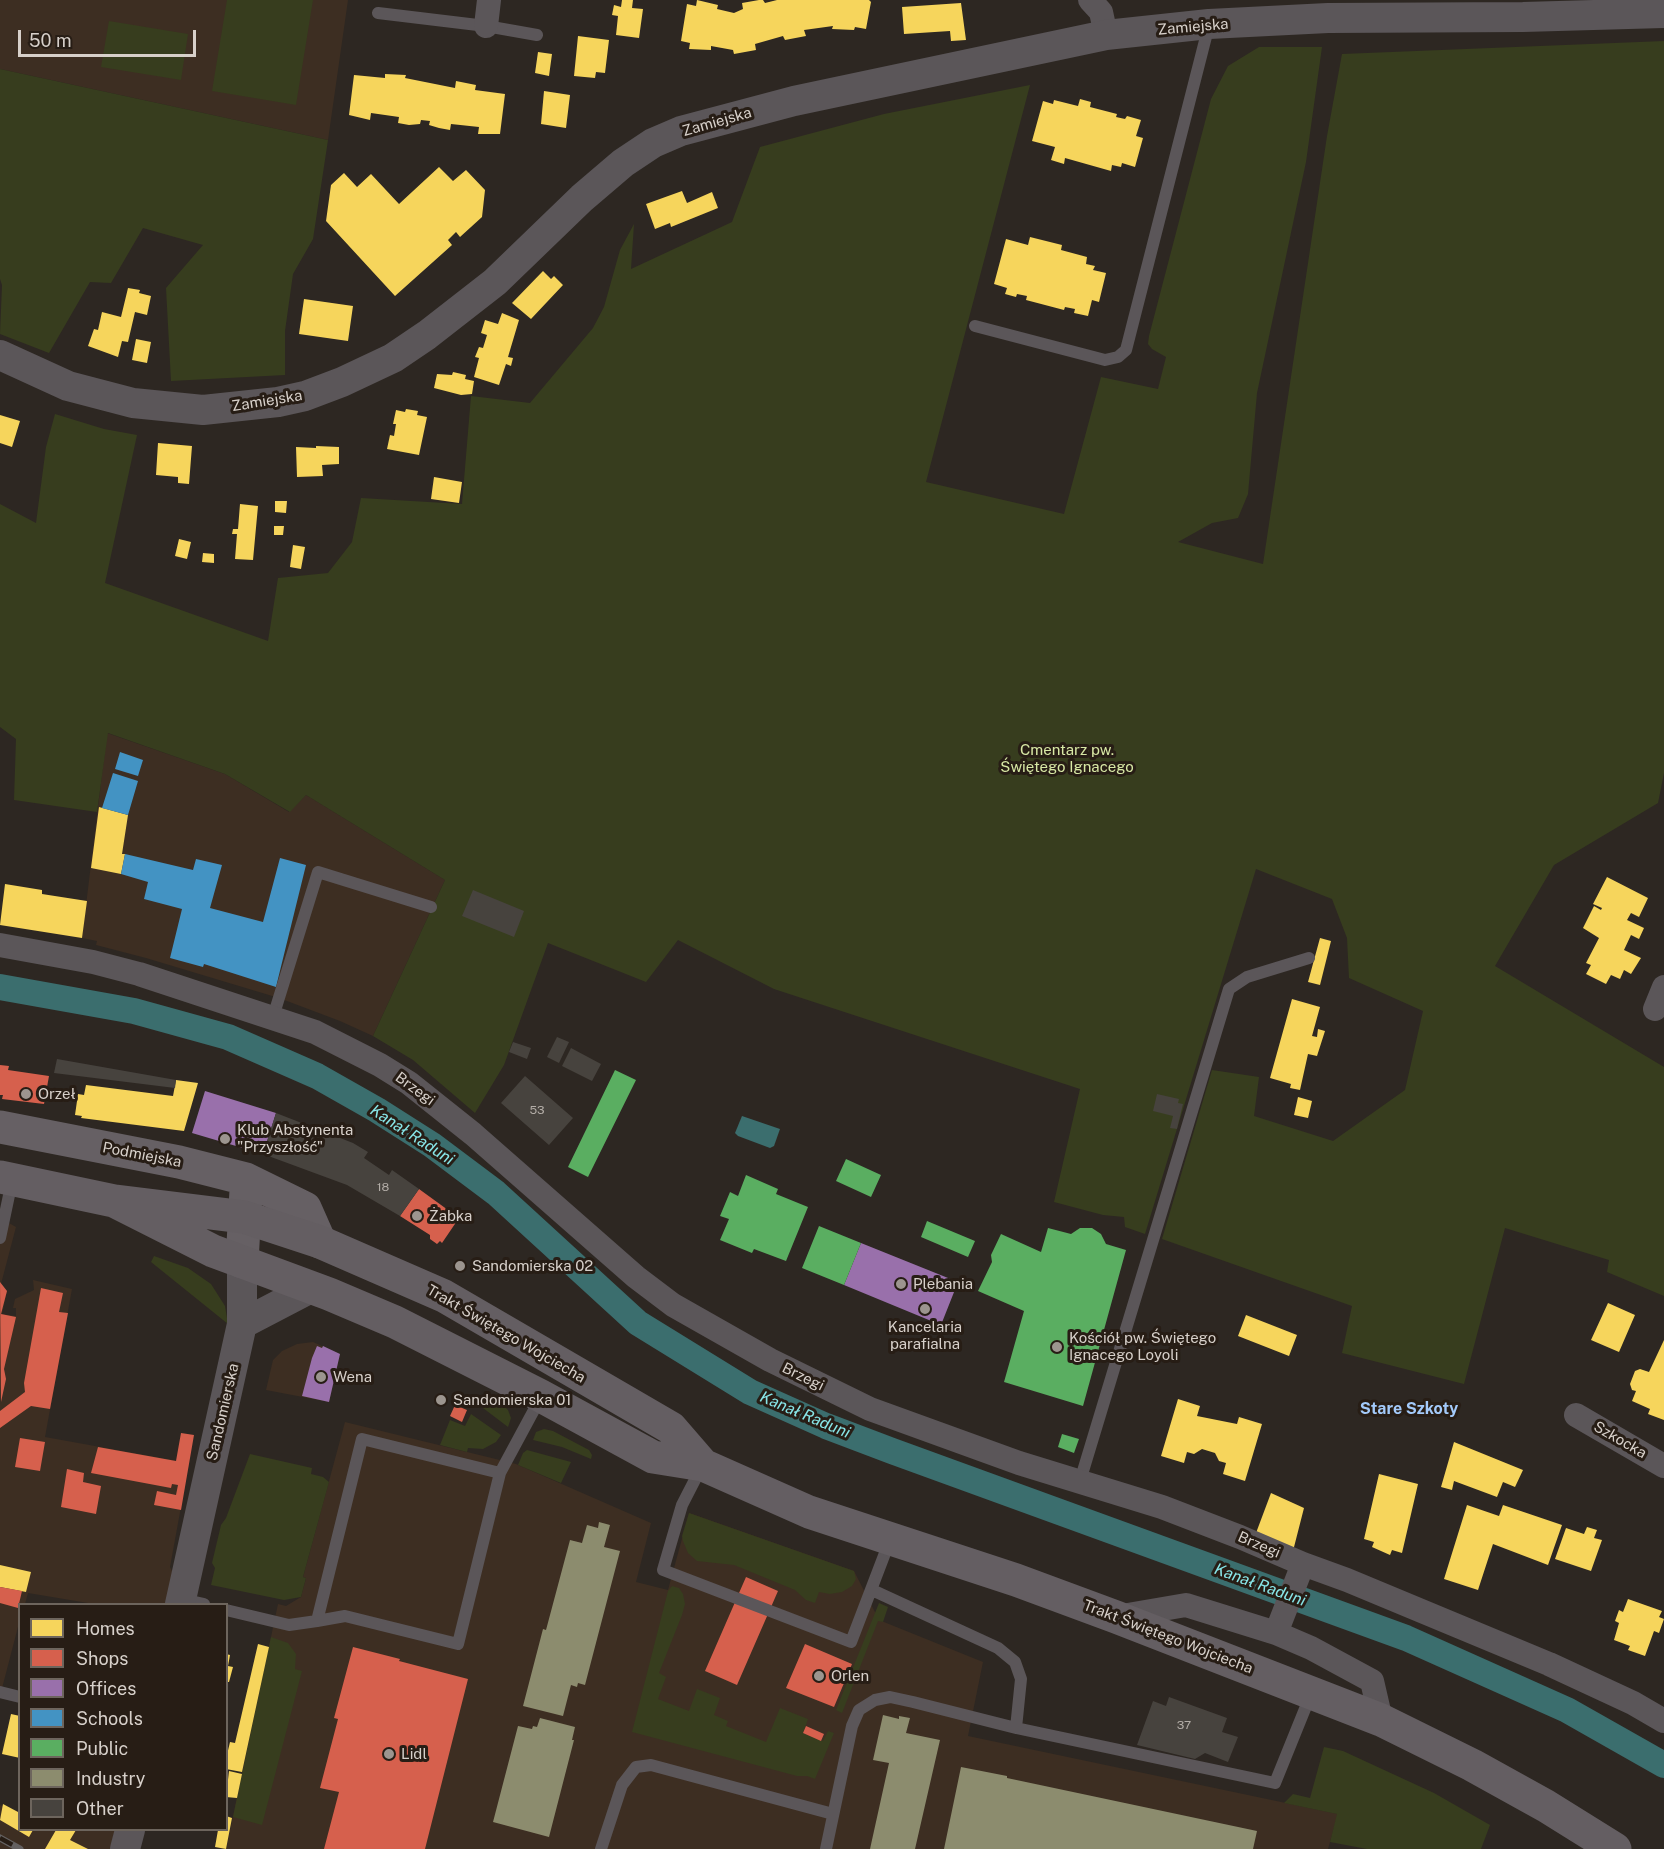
<!DOCTYPE html>
<meta charset="utf-8">
<style>
body{margin:0}
#map{position:relative;width:1664px;height:1849px;overflow:hidden;background:#2d2722;font-family:"Public Sans",sans-serif}
canvas{display:block}
.legend{position:absolute;left:18px;top:1603px;width:210px;height:228px;box-sizing:border-box;background:#271d15;border:2px solid #6d655d;margin:0;padding:8px 10px;list-style:none;font-size:18px;color:#d7d0ca}
.legend li{display:flex;align-items:center;gap:12px;height:30px}
.legend b{width:30px;border:2px solid #6d655d}
.scale{position:absolute;left:18px;top:30px;width:178px;height:27px;box-sizing:border-box;border:3px solid #d7d0ca;border-top:0;padding-left:8px;font-size:18px;line-height:21px;white-space:nowrap;color:#d7d0ca;-webkit-text-stroke:4px #271d15;paint-order:stroke}
</style>
<div id="map">
<canvas width="1664" height="1849"></canvas>
<ul class="legend">
<li><b style="height:16px;background:#f6d55c"></b>Homes</li>
<li><b style="height:16px;background:#d6604d"></b>Shops</li>
<li><b style="height:16px;background:#9970ab"></b>Offices</li>
<li><b style="height:16px;background:#4393c3"></b>Schools</li>
<li><b style="height:16px;background:#5aae61"></b>Public</li>
<li><b style="height:16px;background:#8c8c6e"></b>Industry</li>
<li><b style="height:16px;background:#47433e"></b>Other</li>
</ul>
<div class="scale">50 m</div>
</div>
<script>
const ctx = document.querySelector('canvas').getContext('2d');
ctx.lineJoin = 'round';
function paint(path, color) {
  ctx.fillStyle = color;
  ctx.fill(path, 'evenodd');
}
function poly(rows) {
  const path = new Path2D();
  for (const r of rows) {
    path.moveTo(r[0], r[1]);
    for (let i = 2; i < r.length; i += 2) path.lineTo(r[i], r[i + 1]);
  }
  return path;
}
function stroke(path, color, width, dash) {
  ctx.strokeStyle = color;
  ctx.lineWidth = width;
  ctx.lineCap = dash ? 'butt' : 'round';
  ctx.setLineDash(dash || []);
  ctx.stroke(path);
}
function label(font, color, halo, rows, align = 'center') {
  ctx.font = font + ' "Public Sans",sans-serif';
  ctx.lineWidth = 6;
  ctx.setLineDash([]);
  ctx.textBaseline = 'middle';
  ctx.strokeStyle = halo;
  ctx.fillStyle = color;
  for (const [text, x, y, turn = 0] of rows) {
    ctx.save();
    ctx.translate(x, y);
    ctx.rotate((+turn || 0) * Math.PI / 180);
    ctx.textAlign = isNaN(turn) ? turn : align;
    if (halo) ctx.strokeText(text, 0, 0);
    ctx.fillText(text, 0, 0);
    ctx.restore();
  }
}
paint(poly([
 [0,0,348,0,328,140,0,69],
 [107,733,225,774,289,812,306,795,445,880,373,1036,340,1021,279,998,146,958,96,945,97,941,82,938],
 [0,1218,16,1227,1,1284,7,1291,2,1314,16,1316,16,1308,13,1308,15,1299,34,1290,33,1280,72,1289,45,1437,189,1463,170,1567,173,1573,166,1604,94,1604,28,1593,25,1604,20,1604,19,1623,0,1696],
 [313,1342,340,1354,329,1402,266,1390,273,1360,282,1351,297,1344],
 [345,1422,516,1464,651,1523,636,1582,668,1590,689,1513,854,1571,879,1620,983,1662,968,1736,1338,1814,1328,1849,226,1849,278,1604,286,1606,301,1597,306,1578,303,1577],
 [0,1805,19,1812,20,1830,115,1830,110,1849,0,1849]
]), '#3d2e22');
paint(poly([
 [227,0,313,0,296,105,212,91],
 [109,21,188,34,181,80,101,67],
 [1664,41,1664,773,1658,803,1554,865,1495,966,1664,1067,1664,1296,1607,1272,1609,1260,1505,1228,1464,1384,1342,1353,1352,1306,1162,1239,1212,1070,1259,1077,1254,1116,1333,1141,1405,1090,1423,1011,1349,978,1347,938,1332,899,1256,869,1145,1234,1125,1227,1124,1217,1103,1215,1054,1202,1080,1089,774,989,678,940,646,982,548,943,504,1065,475,1113,413,1060,373,1036,445,880,306,795,290,812,225,774,108,733,97,812,14,800,16,739,0,727,0,504,36,523,46,447,55,414,104,429,137,435,105,583,268,641,278,578,328,573,352,542,361,498,462,504,471,396,530,403,593,328,604,307,620,250,634,224,631,269,732,222,760,147,884,114,1030,85,926,482,1064,514,1101,377,1158,389,1166,357,1152,349,1148,344,1149,336,1211,99,1228,66,1259,47,1322,47,1306,162,1257,393,1248,494,1238,518,1212,523,1178,542,1263,564,1327,136,1342,54],
 [0,69,328,140,313,239,293,274,285,331,285,375,171,381,166,288,203,245,143,228,111,283,90,282,49,353,0,334,2,285,0,279],
 [154,1256,188,1268,211,1284,225,1306,228,1324,151,1262],
 [490,1398,501,1403,508,1410,511,1418,508,1427,483,1408,483,1401],
 [471,1414,501,1435,496,1442,483,1449,468,1448,467,1452,440,1445,450,1420,465,1426],
 [544,1429,553,1431,589,1450,592,1455,591,1459,562,1447,533,1440,536,1432],
 [527,1450,571,1462,561,1483,518,1465,523,1453],
 [250,1454,312,1468,311,1474,323,1477,329,1482,303,1577,306,1578,301,1597,284,1600,211,1585,215,1568,212,1563,221,1525,226,1518],
 [689,1513,854,1571,856,1579,852,1586,842,1592,830,1594,819,1592,815,1603,806,1600,795,1590,734,1565,697,1561,688,1553,683,1541,682,1536],
 [672,1586,679,1588,683,1594,685,1604,682,1615,659,1673,666,1677,658,1699,689,1711,697,1689,720,1698,714,1715,728,1721,726,1726,766,1742,780,1708,808,1719,803,1733,823,1741,828,1731,834,1733,815,1779,807,1776,797,1776,632,1732,668,1591],
 [879,1603,888,1607,883,1622,878,1621,842,1713,836,1710],
 [271,1637,288,1643,296,1654,295,1669,302,1671,262,1825,233,1817],
 [1324,1747,1343,1751,1434,1793,1490,1825,1481,1849,1367,1849,1330,1842,1337,1814,1284,1803,1293,1794,1310,1798]
]), '#373d1e');
paint(poly([
 [742,1116,780,1129,774,1146,770,1148,738,1136,735,1133]
]), '#3b6e6e');
paint(poly([
 [622,0,633,0,632,8,643,9,639,38,616,35,618,16,612,15,614,5,621,7],
 [697,0,718,5,717,9,734,13,743,9,742,3,759,0,763,0,765,3,777,0,869,0,871,2,866,29,855,27,854,30,832,29,833,26,804,30,806,36,785,40,783,36,755,44,756,50,734,54,733,50,711,46,711,50,689,49,690,43,681,41,687,4,696,6],
 [961,3,966,40,951,41,950,31,904,34,902,7],
 [578,36,609,40,605,73,596,72,595,78,574,76],
 [538,52,552,54,549,76,535,73],
 [385,74,406,75,405,78,455,88,456,81,476,85,475,90,505,94,500,134,478,134,479,127,451,124,450,130,439,128,429,125,430,121,421,120,420,124,409,125,398,123,399,117,371,113,370,120,349,115,354,75,385,78],
 [544,91,570,95,566,128,541,124],
 [1080,99,1091,102,1090,107,1117,114,1116,117,1125,119,1127,116,1141,120,1136,136,1143,138,1135,167,1122,163,1121,167,1112,165,1111,171,1065,158,1064,164,1051,160,1055,147,1032,141,1043,101,1053,104,1054,100,1078,106],
 [439,167,453,181,466,170,485,190,482,217,460,237,456,232,448,240,452,245,395,296,326,221,331,185,344,173,357,187,371,174,399,204],
 [682,191,687,203,712,192,718,208,671,227,670,223,655,229,646,204],
 [1030,237,1062,245,1061,250,1087,257,1086,264,1095,266,1093,270,1106,273,1099,302,1092,300,1088,316,1074,313,1075,309,1065,307,1064,310,1026,300,1027,296,1017,294,1016,297,1005,294,1007,288,994,284,1006,239,1028,245],
 [543,271,551,279,554,276,563,285,531,319,512,303],
 [128,288,140,290,139,293,151,296,147,315,135,312,128,342,122,341,118,357,88,346,94,329,98,330,102,312,121,317],
 [304,299,353,306,348,341,299,334],
 [502,313,519,320,508,357,513,358,511,366,506,364,499,385,474,377,479,358,475,357,479,347,483,348,487,335,481,333,485,320,498,324],
 [136,339,151,342,147,363,132,360],
 [453,372,466,375,465,379,474,381,472,394,461,395,434,388,437,374,452,375],
 [406,409,418,411,417,415,427,417,419,455,387,449,390,435,394,436,396,424,393,424,396,410,405,412],
 [0,415,20,421,12,447,0,443],
 [158,443,192,446,189,484,178,483,178,477,156,475],
 [316,446,339,447,339,464,322,465,323,476,297,477,296,447,316,448],
 [434,477,462,482,459,503,431,499],
 [275,501,287,501,286,513,275,512],
 [240,504,258,506,253,560,235,559,237,534,232,534,233,529,238,529],
 [274,526,284,526,283,535,274,535],
 [179,539,191,542,187,559,175,556],
 [293,545,305,547,301,569,290,567],
 [203,553,214,554,214,563,202,562],
 [99,807,128,815,122,854,125,854,121,874,91,868],
 [1607,877,1648,898,1639,917,1631,913,1627,920,1644,928,1639,939,1631,935,1624,950,1641,958,1631,974,1624,970,1620,979,1611,975,1606,984,1586,974,1591,965,1586,963,1599,938,1583,928,1594,906,1601,910,1602,908,1593,904],
 [5,884,42,890,42,894,87,901,82,938,0,925],
 [1320,938,1331,941,1320,985,1308,982],
 [1292,999,1320,1007,1312,1036,1317,1037,1318,1029,1325,1031,1317,1056,1308,1054,1300,1090,1290,1088,1291,1084,1270,1078],
 [176,1080,198,1083,184,1131,81,1118,82,1116,75,1115,78,1094,84,1095,86,1085,173,1096],
 [1298,1097,1312,1101,1308,1118,1294,1115],
 [1608,1303,1635,1315,1619,1352,1591,1340],
 [1246,1315,1297,1335,1289,1356,1238,1336],
 [1664,1340,1664,1420,1648,1414,1650,1409,1632,1401,1636,1391,1632,1390,1630,1384,1635,1371,1640,1369,1649,1372],
 [1178,1399,1200,1406,1197,1416,1237,1424,1239,1417,1262,1424,1245,1481,1223,1474,1226,1463,1219,1461,1215,1453,1202,1449,1194,1454,1187,1452,1184,1463,1161,1456],
 [1454,1442,1523,1470,1515,1487,1503,1482,1497,1497,1454,1481,1452,1490,1441,1487],
 [1379,1474,1418,1484,1402,1553,1392,1550,1390,1555,1372,1547,1374,1542,1364,1539],
 [1271,1493,1304,1508,1293,1551,1256,1533],
 [1467,1505,1499,1516,1503,1505,1562,1525,1548,1565,1493,1544,1478,1590,1444,1579],
 [1587,1527,1597,1530,1594,1538,1602,1540,1591,1571,1555,1559,1566,1528,1584,1534],
 [0,1565,31,1572,26,1592,0,1587],
 [1628,1599,1662,1611,1659,1617,1664,1619,1659,1633,1654,1631,1645,1656,1628,1650,1630,1646,1614,1640,1619,1623,1615,1621,1619,1610,1623,1612],
 [258,1644,269,1647,242,1772,226,1769,226,1759,230,1742,235,1743],
 [226,1654,230,1655,228,1666,233,1667,229,1682,226,1682],
 [11,1714,20,1716,20,1758,2,1754],
 [229,1771,242,1774,237,1798,226,1797],
 [3,1804,18,1812,20,1830,33,1830,29,1837,0,1820],
 [226,1816,232,1818,226,1849,215,1847,218,1830,226,1830],
 [56,1830,76,1830,70,1840,88,1849,45,1849]
]), '#f6d55c');
paint(poly([
 [0,1065,9,1066,8,1070,49,1076,44,1104,2,1099,3,1095,0,1095],
 [419,1189,459,1218,442,1243,440,1241,437,1244,430,1239,430,1235,400,1216],
 [0,1282,7,1291,1,1314,16,1317,4,1369,6,1379,1,1402],
 [41,1288,63,1293,59,1312,68,1313,50,1409,31,1406,0,1428,0,1411,25,1392,24,1383],
 [455,1405,467,1410,462,1422,450,1416],
 [181,1433,194,1435,181,1510,154,1505,157,1491,176,1495,178,1485,172,1484,171,1488,91,1473,98,1447,176,1461],
 [20,1438,45,1442,40,1471,15,1467],
 [67,1469,84,1473,83,1482,101,1486,96,1514,61,1507],
 [746,1577,778,1591,737,1685,705,1671],
 [0,1587,22,1591,18,1608,0,1603],
 [805,1644,852,1664,834,1707,786,1688],
 [353,1647,400,1659,399,1661,468,1679,425,1849,324,1849,339,1792,320,1788,338,1719,334,1718],
 [806,1726,824,1734,821,1741,803,1733]
]), '#d6604d');
paint(poly([
 [205,1091,276,1113,263,1154,192,1133],
 [861,1243,958,1282,941,1325,844,1285],
 [317,1346,322,1348,323,1346,340,1354,329,1402,302,1396,312,1358]
]), '#9970ab');
paint(poly([
 [120,752,143,760,138,776,115,769],
 [113,773,138,781,128,815,102,808],
 [125,854,193,870,196,859,222,865,210,908,263,922,280,858,306,865,276,987,204,964,203,967,170,958,182,909,144,899,148,882,121,874]
]), '#4393c3');
paint(poly([
 [615,1070,636,1080,588,1177,568,1167],
 [846,1159,881,1175,871,1197,836,1181],
 [746,1175,778,1189,776,1194,808,1207,786,1261,754,1249,752,1253,720,1240,729,1219,720,1216,730,1192,738,1196],
 [927,1221,975,1241,968,1257,921,1237],
 [819,1226,861,1243,844,1285,802,1268],
 [1048,1228,1071,1234,1080,1228,1092,1228,1101,1234,1106,1244,1126,1250,1083,1406,1004,1382,1024,1311,978,1291,992,1262,991,1255,1001,1234,1041,1252],
 [1062,1434,1079,1439,1074,1453,1058,1447]
]), '#5aae61');
paint(poly([
 [599,1522,610,1525,604,1547,620,1551,585,1685,578,1683,577,1687,571,1685,563,1716,523,1706,543,1629,546,1630,570,1540,582,1543,587,1525,598,1528],
 [883,1715,899,1719,899,1716,910,1718,906,1733,940,1740,915,1849,870,1849,889,1763,873,1760],
 [540,1718,575,1727,572,1740,574,1740,549,1837,493,1822,518,1726,532,1729,533,1726,537,1727],
 [961,1767,1007,1776,1007,1778,1257,1831,1253,1849,944,1849]
]), '#8c8c6e');
stroke(poly([
 [0,987,134,1011,228,1037,317,1076,377,1110,432,1145,496,1193,638,1323,750,1392,826,1426,892,1451,1406,1638,1567,1710,1664,1765]
]), '#3b6e6e', 26);
paint(poly([
 [473,890,524,911,514,937,462,916],
 [557,1037,569,1042,559,1063,547,1057],
 [513,1042,531,1048,527,1059,509,1052],
 [571,1048,601,1064,592,1081,562,1066],
 [57,1059,176,1080,175,1088,54,1073],
 [525,1076,573,1118,549,1145,501,1103],
 [1157,1094,1179,1099,1178,1103,1183,1104,1177,1129,1170,1128,1173,1116,1153,1111],
 [276,1113,353,1143,368,1152,364,1158,389,1175,392,1170,419,1189,400,1216,347,1185,263,1154],
 [1169,1697,1227,1718,1222,1732,1238,1737,1228,1762,1205,1753,1195,1759,1137,1745,1153,1701,1166,1706]
]), '#47433e');
stroke(poly([
 [378,13,486,26,537,35],
 [975,326,1105,360,1118,357,1126,350,1209,25],
 [273,1017,318,872,431,907],
 [0,1238,12,1181],
 [702,1466,682,1505,663,1570,851,1642,890,1540],
 [500,1473,541,1397],
 [1080,1481,1229,989,1247,977,1309,958],
 [872,1590,998,1648,1015,1662,1021,1679,1016,1728],
 [182,1599,204,1604],
 [226,1610,289,1625,317,1621,345,1616,458,1644,500,1473,362,1439,317,1621],
 [0,1692,20,1697],
 [601,1849,622,1785,636,1767,651,1765,833,1814],
 [826,1849,852,1726,859,1710,875,1700,890,1697,913,1702,1016,1728,1275,1783,1311,1694]
]), '#5b5659', 12);
stroke(poly([
 [1090,0,1101,12,1106,35],
 [486,26,489,0],
 [0,945,93,962,139,974,315,1032,380,1065,409,1083,473,1134,636,1277,673,1305,770,1360,870,1409,1019,1463,1162,1507,1240,1537,1303,1564,1347,1580,1549,1664,1633,1703,1664,1721],
 [1655,1009,1664,987],
 [1576,1415,1664,1466],
 [1116,1617,1186,1605,1276,1633,1311,1648,1372,1681,1381,1720],
 [1276,1633,1303,1564]
]), '#5b5659', 24);
stroke(poly([
 [0,355,68,386,133,403,203,410,278,402,305,396,342,382,393,358,427,335,495,282,582,198,623,163,653,143,681,131,794,101,1106,35,1209,24,1328,18,1523,17,1664,13],
 [242,1324,311,1288],
 [180,1604,242,1324,242,1262],
 [125,1849,130,1830]
]), '#5b5659', 30);
stroke(poly([
 [0,1127,179,1162,246,1179,305,1208,320,1242],
 [242,1262,246,1190]
]), '#666064', 33);
stroke(poly([
 [0,1177,114,1201,244,1217,320,1242,444,1296,671,1428,703,1465],
 [114,1201,213,1251,329,1294,395,1322,541,1396,653,1457,703,1465,809,1512,1016,1580,1116,1617,1381,1720,1472,1765,1546,1806,1615,1849]
]), '#645e62', 33);
const rail = poly([
 [0,1838,20,1849]
]);
stroke(rail, '#646161', 7);
stroke(rail, '#271d15', 4.5, [14]);
for (const [x, y, r, color] of [
 [26,1094,6,"#9c958f"],
 [225,1139,6,"#9c958f"],
 [417,1216,6,"#9c958f"],
 [460,1266,6,"#9c958f"],
 [901,1284,6,"#9c958f"],
 [925,1309,6,"#9c958f"],
 [1057,1347,6,"#9c958f"],
 [321,1377,6,"#9c958f"],
 [441,1400,6,"#9c958f"],
 [819,1676,6,"#9c958f"],
 [389,1754,6,"#9c958f"]
]) {
  const dot = new Path2D();
  dot.arc(x, y, r, 0, 2 * Math.PI);
  ctx.fillStyle = color;
  ctx.fill(dot);
  stroke(dot, '#271d15', 2);
}
label('12px', '#b3ada7', null, [
 ["53",537,1110],
 ["18",383,1187],
 ["37",1184,1725]
]);
label('15px', '#d7d0ca', '#271d15', [
 ["Zamiejska",1193,27,-5],
 ["Zamiejska",717,122,-16],
 ["Zamiejska",267,401,-9],
 ["Brzegi",415,1089,36],
 ["Podmiejska",142,1155,11],
 ["Trakt Świętego Wojciecha",506,1334,30],
 ["Brzegi",803,1377,26],
 ["Sandomierska",223,1412,-77],
 ["Szkocka",1620,1440,30],
 ["Brzegi",1259,1545,23],
 ["Trakt Świętego Wojciecha",1168,1637,21]
]);
label('15px', '#d8e8a5', '#271d15', [
 ["Cmentarz pw.",1067,750],
 ["Świętego Ignacego",1067,767]
]);
label('15px', '#d7d0ca', '#271d15', [
 ["Orzeł",38,1094],
 ["Klub Abstynenta",237,1130],
 ["\"Przyszłość\"",237,1147],
 ["Żabka",429,1216],
 ["Sandomierska 02",472,1266],
 ["Plebania",913,1284],
 ["Kancelaria",925,1327,"center"],
 ["parafialna",925,1344,"center"],
 ["Kościół pw. Świętego",1069,1338],
 ["Ignacego Loyoli",1069,1355],
 ["Wena",333,1377],
 ["Sandomierska 01",453,1400],
 ["Orlen",831,1676],
 ["Lidl",401,1754]
], 'left');
label('italic 16px', '#88e6e8', '#271d15', [
 ["Kanał Raduni",412,1135,33],
 ["Kanał Raduni",805,1415,23],
 ["Kanał Raduni",1260,1585,20]
]);
label('bold 16px', '#a3cafa', '#271d15', [
 ["Stare Szkoty",1409,1409]
]);
</script>
